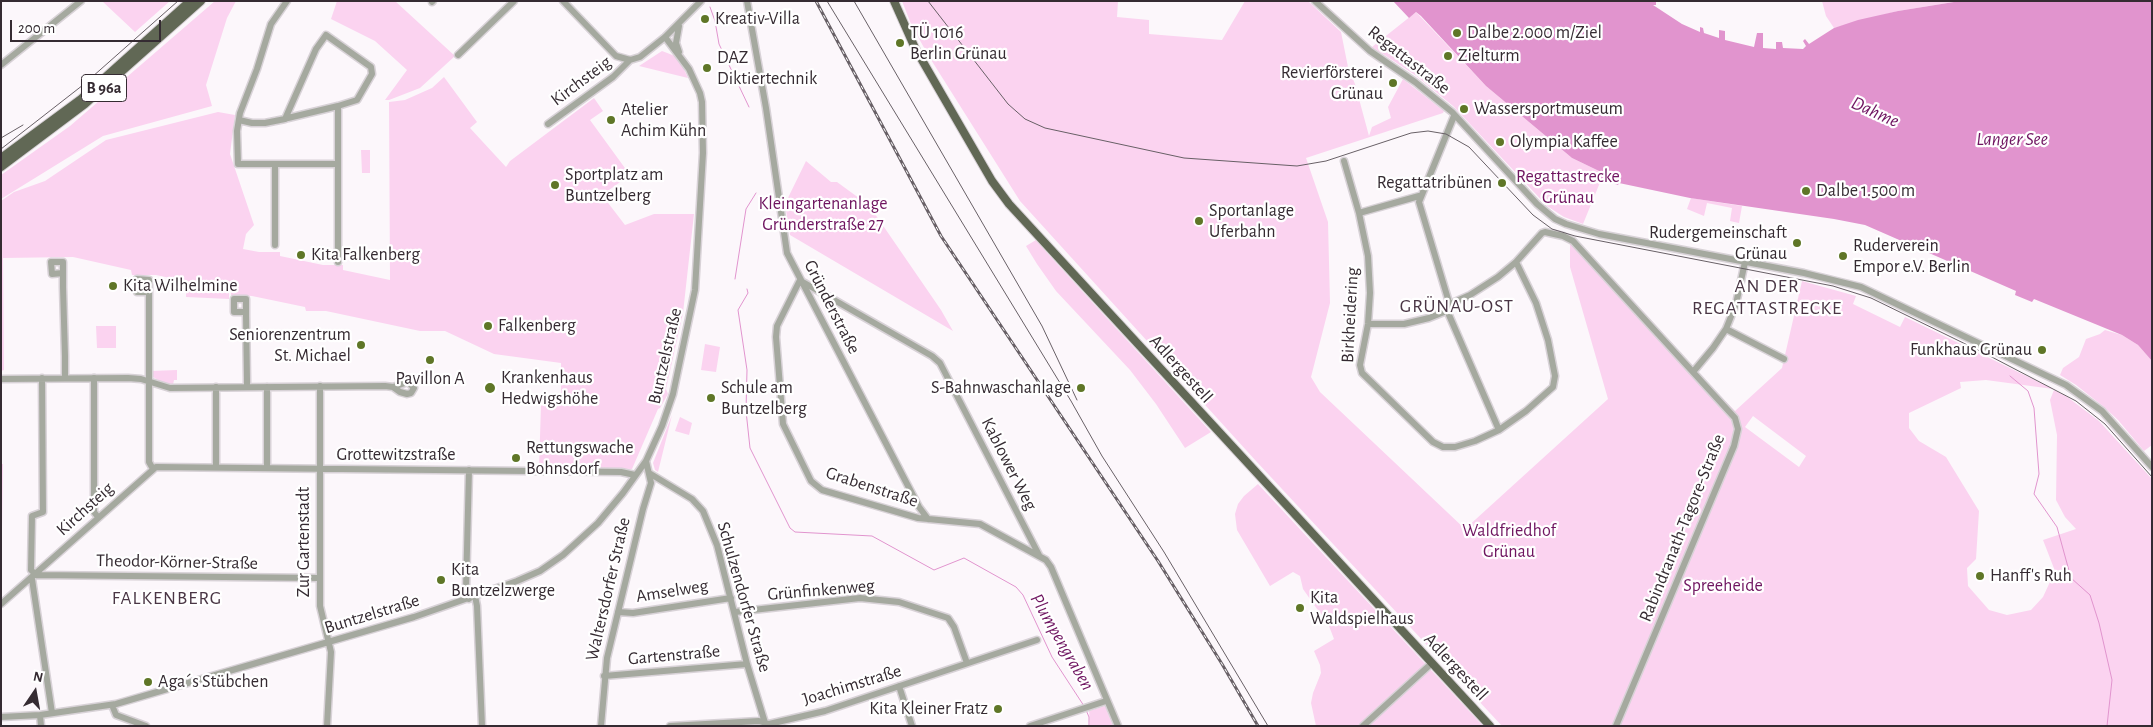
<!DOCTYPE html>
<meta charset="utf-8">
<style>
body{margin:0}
#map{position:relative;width:2153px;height:727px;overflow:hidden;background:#fcf7fb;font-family:"Alegreya Sans",sans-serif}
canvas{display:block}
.frame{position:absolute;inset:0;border:2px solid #352b32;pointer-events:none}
.north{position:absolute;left:10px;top:667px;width:50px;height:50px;-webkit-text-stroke:4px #fff;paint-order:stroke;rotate:12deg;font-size:14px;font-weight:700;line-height:20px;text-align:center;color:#352b32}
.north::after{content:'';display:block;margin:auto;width:18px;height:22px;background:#352b32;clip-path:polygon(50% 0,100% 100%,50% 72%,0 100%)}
.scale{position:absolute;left:10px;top:20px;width:151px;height:22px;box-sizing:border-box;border:2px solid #352b32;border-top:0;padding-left:6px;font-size:15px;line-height:18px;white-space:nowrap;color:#352b32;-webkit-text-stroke:4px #fff;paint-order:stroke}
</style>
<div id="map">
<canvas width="2153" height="727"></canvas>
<div class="frame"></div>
<div class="north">N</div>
<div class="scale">200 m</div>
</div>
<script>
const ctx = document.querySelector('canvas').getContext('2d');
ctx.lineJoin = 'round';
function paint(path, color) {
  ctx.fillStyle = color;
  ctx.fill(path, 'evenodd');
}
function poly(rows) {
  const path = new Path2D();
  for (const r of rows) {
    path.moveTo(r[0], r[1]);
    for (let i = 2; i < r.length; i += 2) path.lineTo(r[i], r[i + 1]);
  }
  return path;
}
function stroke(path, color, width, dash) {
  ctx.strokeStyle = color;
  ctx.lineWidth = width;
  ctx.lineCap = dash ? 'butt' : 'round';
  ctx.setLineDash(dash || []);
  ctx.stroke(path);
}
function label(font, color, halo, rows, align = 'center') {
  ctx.font = font + ' "Alegreya Sans",sans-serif';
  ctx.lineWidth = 4.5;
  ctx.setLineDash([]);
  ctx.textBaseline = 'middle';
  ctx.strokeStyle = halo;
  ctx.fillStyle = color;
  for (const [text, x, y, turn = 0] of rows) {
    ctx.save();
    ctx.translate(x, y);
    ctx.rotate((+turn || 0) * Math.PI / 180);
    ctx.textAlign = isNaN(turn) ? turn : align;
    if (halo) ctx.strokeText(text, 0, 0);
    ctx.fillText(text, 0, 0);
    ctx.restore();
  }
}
paint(poly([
 [102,1,170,1,135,32],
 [215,1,236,1,227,18,206,85,212,106,103,136,1,199,1,175,70,126],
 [337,1,395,1,455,56,420,88,389,100,385,100,407,70,375,41,331,19],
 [902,1,1118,1,1117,17,1149,20,1149,34,1222,40,1245,1,1308,1,1341,32,1348,67,1355,84,1369,136,1372,127,1391,118,1388,107,1403,79,1444,111,1443,113,1306,158,1328,222,1330,303,1311,377,1320,392,1465,529,1608,399,1570,267,1570,243,1735,411,1782,368,1802,281,1856,296,1853,304,1900,327,1905,317,2053,389,1986,380,1960,382,1961,388,1909,413,1909,428,1919,441,1946,457,1979,511,1976,559,1967,568,1968,586,1989,610,2007,615,2031,610,2043,597,2055,571,2043,540,2076,529,2065,517,2056,500,2057,435,2050,400,2054,390,2066,396,2099,421,2152,479,2152,726,1502,726,1256,461,1020,201,928,55,911,24],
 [1753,416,1806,456,1799,467,1745,427],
 [1822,1,1960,1,1898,11,1834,28,1826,16],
 [1416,12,1486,86,1572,158,1599,171,1596,178,1601,180,1583,224,1564,217,1547,206,1453,106,1415,75,1372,47],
 [662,51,675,56,682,65,688,78,639,66],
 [444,77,477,122,470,128,506,167,510,161,594,98,603,111,590,120,630,175,602,195,625,225,654,214,694,214,683,313,666,389,668,394,660,408,658,409,632,469,539,468,541,405,561,402,561,363,494,354,445,331,420,331,326,311,306,311,305,307,252,296,231,295,231,291,156,275,132,275,131,270,73,257,3,258,4,370,1,371,1,201,14,192,45,181,106,140,218,112,235,115,230,154,254,225,246,234,243,249,259,252,280,252,280,256,323,265,343,265,343,270,390,280,389,102,405,100,432,88],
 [361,150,370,150,370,173,362,173],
 [806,161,831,182,837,182,863,201,873,211,941,310,953,331,790,235,785,204],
 [1691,198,1742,206,1739,223,1730,221,1732,208,1707,203,1704,216,1687,209],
 [1036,240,1049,255,1211,432,1185,448,1156,404,1130,370,1056,291,1037,264,1026,246],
 [186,286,229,292,229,299,186,297],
 [96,326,116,326,116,348,97,348],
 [2105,330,2122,335,2138,345,2152,361,2152,445,2144,451,2118,420,2104,407,2076,385,2060,375,2063,368,2079,357,2086,339,2100,334],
 [705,344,720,347,716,372,701,370],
 [177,370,177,380,174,380,173,385,163,383,153,377,151,371],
 [672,415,658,472,655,470,653,463],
 [680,417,692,423,689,435,675,431],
 [1,464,3,464,1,594],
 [1258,484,1483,726,1316,726,1311,703,1313,693,1321,673,1320,665,1314,651,1334,639,1329,626,1303,589,1300,576,1293,572,1270,586,1237,530,1235,514,1238,504,1244,496],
 [1105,706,1113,726,1090,726,1089,711]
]), '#fbd3f0');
paint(poly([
 [1393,1,1656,1,1656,5,1653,5,1682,24,1700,32,1700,27,1703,28,1704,33,1719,38,1719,30,1725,31,1725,40,1754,47,1757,33,1763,33,1763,48,1776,49,1776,42,1782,42,1783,48,1803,49,1806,46,1803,41,1805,39,1809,44,1834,28,1858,20,1898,11,1960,1,2152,1,2152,361,2138,345,2122,335,2034,299,2032,302,2015,295,2016,291,1865,225,1834,219,1690,198,1619,183,1618,185,1615,184,1602,178,1601,180,1596,178,1599,171,1572,158,1486,86,1421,16,1416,12,1409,18]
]), '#e194ce');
stroke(poly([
 [710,7,715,21,719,44,749,107],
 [735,279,746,209,756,193],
 [747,289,748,293,738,310,747,370,746,411,750,448,790,528,795,532,872,536,934,570,964,558,1016,587,1023,595,1052,657,1084,706],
 [2010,376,2028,391,2034,408,2039,474,2034,494,2057,527,2071,578,2090,595,2099,623,2112,680,2107,726],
 [1086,710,1089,717,1089,726]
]), '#e194ce', 1);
const minor = poly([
 [287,1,271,24,257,69,240,113,237,131,238,164,338,164],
 [563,1,616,56,630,60,640,57,665,37,701,1],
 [747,1,766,108,787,253,919,507,928,519],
 [1315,1,1370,51,1415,82,1452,112,1537,204,1555,219,1566,224,1599,234,1804,273,1861,287,2066,385,2102,411,2152,467],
 [432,2,433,1],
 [679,52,676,43,679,26],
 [458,55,514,1],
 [1,65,81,1],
 [338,106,338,262],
 [1454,116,1419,202,1448,299,1449,315,1499,430],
 [239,120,252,123,265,123,285,119,288,118,338,106,357,100,372,74,371,67,326,35,316,49,285,119],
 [548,124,613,77,630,60],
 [1344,161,1359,213,1368,256,1370,293,1368,324,1360,365,1362,373,1433,442,1443,447,1455,447,1475,441,1499,430,1526,411,1553,387,1555,376,1548,340,1536,303,1516,262],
 [275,164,275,245],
 [1359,213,1419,196],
 [63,273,52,274,51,262,63,262,63,287,65,356,65,378],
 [800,280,777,326,776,337,783,424,811,481,822,490,918,518,980,524,1046,560,1051,567,1118,726],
 [801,281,932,356,940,363,1039,555],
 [148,292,137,292,137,279,149,280,149,462,153,469],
 [246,312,234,312,234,299,246,299,246,315,247,379,247,387],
 [1368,324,1404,324,1429,318,1444,312,1452,303,1470,295,1498,277,1516,262,1542,233,1545,232,1563,236,1573,241,1735,418,1738,429,1734,446,1616,726],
 [1726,329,1784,359],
 [1693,372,1713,348,1726,329,1736,304,1745,262],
 [94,378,94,512,98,517],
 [1,379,128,378,141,379,170,388,385,386,393,387,400,392,407,394,411,393,414,388,408,382,393,387],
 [320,386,320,606,331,652,327,726],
 [216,387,216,467],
 [267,387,267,468],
 [469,470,466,589,469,599],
 [649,473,692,499,703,511,717,545,747,664,766,726],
 [36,575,318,578],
 [36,575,31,570,32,516,43,512,42,378],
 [32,579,52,713],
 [475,596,477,606,482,726],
 [1,604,156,467,621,472,635,475],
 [618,612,633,613,731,598],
 [735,612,860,598,899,602,948,618,954,627,967,663],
 [604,676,747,664],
 [899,686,912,726],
 [112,705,116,715,146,726],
 [40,715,41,726],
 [1,717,40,715,116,704,414,617,517,581,540,571,563,555,598,523,623,493,646,461,662,426,673,394,695,290,703,153,702,102,700,93,689,69,665,37],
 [601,726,607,658,643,509,651,483,646,461],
 [670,726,759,721,769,724,825,711,1037,640],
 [1030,726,1106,701],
 [1363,726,1432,663]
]);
const major = poly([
 [894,1,915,48,992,181,1009,204,1490,726],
 [1,158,81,99,190,1],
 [1,167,85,104,201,1]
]);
stroke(minor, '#d8d2d7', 9);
stroke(major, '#d8d2d7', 10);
stroke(minor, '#a5a99f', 6);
stroke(major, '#616855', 8);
stroke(poly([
 [827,1,1071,401,1102,456,1164,552,1268,726],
 [854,1,1042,326,1077,400],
 [928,1,1008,104,1025,119,1045,128,1184,158,1297,166,1326,161,1411,133,1428,131,1446,134,1469,147,1533,215,1552,229,1575,236,1833,286,1871,298,1988,355,2076,401,2105,424,2152,477],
 [1,138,23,125],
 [1,149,83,85,178,1]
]), '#686066', 1);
const rail = poly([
 [816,1,941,236,1158,561,1222,664,1258,726]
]);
stroke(rail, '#686066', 3);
stroke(rail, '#fff', 1, [4]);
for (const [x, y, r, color] of [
 [705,19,5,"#5f7627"],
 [1457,33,5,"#5f7627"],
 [900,43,5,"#5f7627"],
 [1448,56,5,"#5f7627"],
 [707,68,5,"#5f7627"],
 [1393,83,5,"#5f7627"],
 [1464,109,5,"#5f7627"],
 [611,120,5,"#5f7627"],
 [1500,142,5,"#5f7627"],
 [1502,183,5,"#5f7627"],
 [555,185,5,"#5f7627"],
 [1806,191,5,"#5f7627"],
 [1199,221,5,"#5f7627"],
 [1797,243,5,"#5f7627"],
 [301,255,5,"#5f7627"],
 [1843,256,5,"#5f7627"],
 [113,286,5,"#5f7627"],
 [488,326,5,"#5f7627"],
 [361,345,5,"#5f7627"],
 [2042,350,5,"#5f7627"],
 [430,360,5,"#5f7627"],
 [490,388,6,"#5f7627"],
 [1081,388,5,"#5f7627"],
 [711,398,5,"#5f7627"],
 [516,458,5,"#5f7627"],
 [1980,576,5,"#5f7627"],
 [441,580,5,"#5f7627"],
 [1300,608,5,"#5f7627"],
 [148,682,5,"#5f7627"],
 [998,709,5,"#5f7627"]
]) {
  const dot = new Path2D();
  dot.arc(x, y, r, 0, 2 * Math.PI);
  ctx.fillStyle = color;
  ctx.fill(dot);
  stroke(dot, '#fff', 2);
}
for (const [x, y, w] of [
 [104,88,45]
]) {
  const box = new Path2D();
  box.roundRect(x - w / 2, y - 13.5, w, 27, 4);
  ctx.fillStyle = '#fff';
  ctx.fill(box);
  stroke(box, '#352b32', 1);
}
label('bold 16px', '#352b32', null, [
 ["B 96a",104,88]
]);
label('18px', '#352b32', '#fff', [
 ["Kreativ-Villa",715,19],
 ["TÜ 1016",910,33],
 ["Berlin Grünau",910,54],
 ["Dalbe 2.000 m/Ziel",1467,33],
 ["Zielturm",1458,56],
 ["DAZ",717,58],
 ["Diktiertechnik",717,79],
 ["Revierförsterei",1383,73,"right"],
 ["Grünau",1383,94,"right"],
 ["Wassersportmuseum",1474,109],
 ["Atelier",621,110],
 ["Achim Kühn",621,131],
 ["Olympia Kaffee",1510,142],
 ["Sportplatz am",565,175],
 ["Buntzelberg",565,196],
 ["Regattatribünen",1492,183,"right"],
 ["Dalbe 1.500 m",1816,191],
 ["Sportanlage",1209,211],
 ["Uferbahn",1209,232],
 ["Rudergemeinschaft",1787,233,"right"],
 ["Grünau",1787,254,"right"],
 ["Ruderverein",1853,246],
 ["Empor e.V. Berlin",1853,267],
 ["Kita Falkenberg",311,255],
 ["Kita Wilhelmine",123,286],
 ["Falkenberg",498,326],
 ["Seniorenzentrum",351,335,"right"],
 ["St. Michael",351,356,"right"],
 ["Funkhaus Grünau",2032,350,"right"],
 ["Krankenhaus",501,378],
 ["Hedwigshöhe",501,399],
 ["Pavillon A",430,379,"center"],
 ["Schule am",721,388],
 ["Buntzelberg",721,409],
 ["S-Bahnwaschanlage",1071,388,"right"],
 ["Rettungswache",526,448],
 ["Bohnsdorf",526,469],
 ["Kita",451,570],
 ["Buntzelzwerge",451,591],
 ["Hanff's Ruh",1990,576],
 ["Kita",1310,598],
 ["Waldspielhaus",1310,619],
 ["Aga´s Stübchen",158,682],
 ["Kita Kleiner Fratz",988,709,"right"]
], 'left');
label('18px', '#352b32', '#fff', [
 ["Regattastraße",1409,60,38],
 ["Kirchsteig",581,81,-37],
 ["Gründerstraße",832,307,63],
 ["Birkheidering",1350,315,-87],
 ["Buntzelstraße",665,356,-77],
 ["Adlergestell",1181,369,48],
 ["Grottewitzstraße",396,455],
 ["Kablower Weg",1009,464,63],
 ["Grabenstraße",872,487,18],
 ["Kirchsteig",85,509,-42],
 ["Rabindranath-Tagore-Straße",1682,528,-68],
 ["Zur Gartenstadt",304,542,-90],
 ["Theodor-Körner-Straße",177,562,1],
 ["Waltersdorfer Straße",608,589,-77],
 ["Grünfinkenweg",821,590,-5],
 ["Amselweg",672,591,-9],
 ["Schulzendorfer Straße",744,597,74],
 ["Buntzelstraße",372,614,-17],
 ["Gartenstraße",674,655,-5],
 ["Adlergestell",1456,667,47],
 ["Joachimstraße",852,685,-17]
]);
label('18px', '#6f1560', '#fff', [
 ["Regattastrecke",1568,177],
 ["Grünau",1568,198],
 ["Kleingartenanlage",823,204],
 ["Gründerstraße 27",823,225],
 ["Waldfriedhof",1509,531],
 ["Grünau",1509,552],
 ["Spreeheide",1723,586]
]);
label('italic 19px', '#6f1561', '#fff', [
 ["Dahme",1875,112,24],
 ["Langer See",2012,139],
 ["Plumpengraben",1062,642,60]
]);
ctx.letterSpacing = '1px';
label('19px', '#4a3645', '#fff', [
 ["AN DER",1767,286],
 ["REGATTASTRECKE",1767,308],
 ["GRÜNAU-OST",1457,306],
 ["FALKENBERG",167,598]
]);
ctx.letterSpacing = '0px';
</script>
